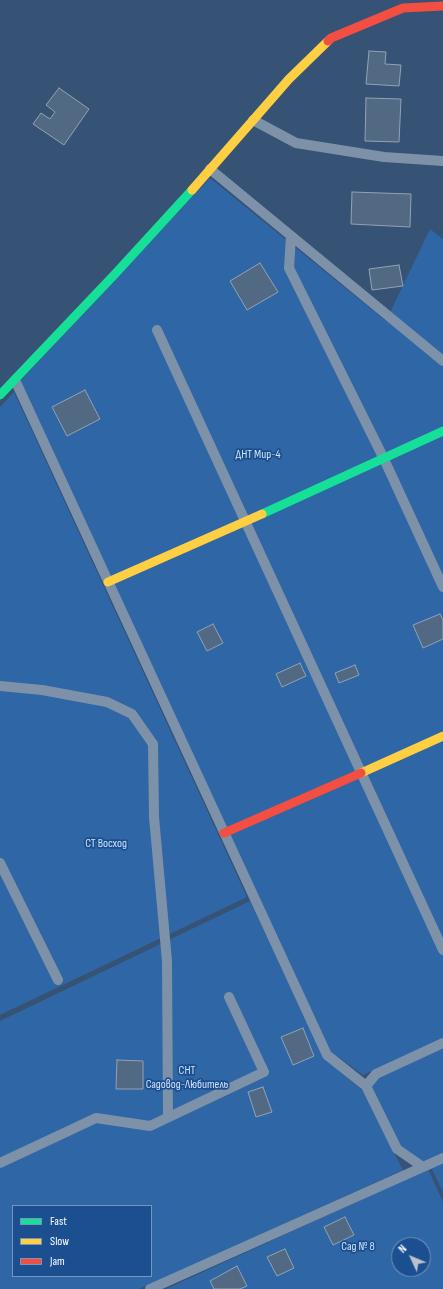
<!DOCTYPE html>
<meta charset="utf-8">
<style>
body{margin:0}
#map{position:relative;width:443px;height:1289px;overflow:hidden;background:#365274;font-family:"Sofia Sans Condensed",sans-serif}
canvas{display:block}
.legend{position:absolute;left:12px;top:1205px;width:140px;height:72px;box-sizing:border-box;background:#1b4f8f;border:1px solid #7695bc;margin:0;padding:5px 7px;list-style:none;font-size:12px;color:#fff}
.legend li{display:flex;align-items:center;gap:8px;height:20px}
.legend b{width:20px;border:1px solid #7695bc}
.north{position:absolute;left:391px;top:1237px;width:40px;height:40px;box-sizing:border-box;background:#1b4f8f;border:1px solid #7695bc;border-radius:50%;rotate:314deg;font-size:11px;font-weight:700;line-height:16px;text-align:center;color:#fff}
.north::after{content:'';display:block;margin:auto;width:14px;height:18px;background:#b9c2ce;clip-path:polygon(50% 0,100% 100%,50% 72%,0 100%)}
</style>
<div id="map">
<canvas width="443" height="1289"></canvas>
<ul class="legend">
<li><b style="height:5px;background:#16e098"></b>Fast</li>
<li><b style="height:5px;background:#ffcf43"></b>Slow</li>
<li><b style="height:5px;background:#f24e42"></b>Jam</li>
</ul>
<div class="north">N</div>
</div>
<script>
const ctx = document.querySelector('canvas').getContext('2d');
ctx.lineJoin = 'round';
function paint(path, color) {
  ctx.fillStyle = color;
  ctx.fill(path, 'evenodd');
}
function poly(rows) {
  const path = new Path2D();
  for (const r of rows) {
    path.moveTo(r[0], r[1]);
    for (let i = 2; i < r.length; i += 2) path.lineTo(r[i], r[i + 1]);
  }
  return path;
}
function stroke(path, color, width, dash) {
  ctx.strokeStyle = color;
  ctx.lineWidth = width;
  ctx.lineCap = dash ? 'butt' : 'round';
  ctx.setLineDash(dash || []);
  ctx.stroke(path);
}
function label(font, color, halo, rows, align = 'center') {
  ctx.font = font + ' "Sofia Sans Condensed",sans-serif';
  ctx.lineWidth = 3.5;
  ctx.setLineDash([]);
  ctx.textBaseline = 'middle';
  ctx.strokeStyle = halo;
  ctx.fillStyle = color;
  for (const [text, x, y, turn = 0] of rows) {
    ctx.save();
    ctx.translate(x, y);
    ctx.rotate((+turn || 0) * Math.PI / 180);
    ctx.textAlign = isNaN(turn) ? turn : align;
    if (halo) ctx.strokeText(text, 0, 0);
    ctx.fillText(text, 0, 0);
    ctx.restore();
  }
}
paint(poly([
 [210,178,386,321,430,229,443,239,443,1039,363,1075,330,1051,20,381],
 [14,392,247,897,0,1015,0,407],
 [250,901,324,1058,363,1091,403,1170,139,1289,0,1289,0,1021],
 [13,1206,151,1206,151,1276,13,1276],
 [443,1048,443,1192,432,1169,400,1147,371,1087,379,1077],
 [428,1169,443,1202,443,1289,166,1289],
 [399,1245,423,1245,423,1269,399,1269]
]), '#2f66a5');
const building = poly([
 [369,51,386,52,385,64,401,65,399,86,366,84,369,51],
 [59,88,89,109,64,145,33,124,41,113,50,119,55,112,46,105,59,88],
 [366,98,401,99,399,142,365,141,366,98],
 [352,192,411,194,410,227,351,224,352,192],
 [260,263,278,292,247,310,230,281,260,263],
 [399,265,403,286,372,290,369,269,399,265],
 [85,390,100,419,67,436,52,407,85,390],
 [440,614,443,620,443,639,423,648,413,625,440,614],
 [213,624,223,643,207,651,197,632,213,624],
 [300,663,306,676,282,687,276,674,300,663],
 [355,665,359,675,339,683,335,673,355,665],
 [303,1028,314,1056,293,1065,281,1037,303,1028],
 [117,1060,143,1061,143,1089,116,1089,117,1060],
 [263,1087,272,1112,256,1117,248,1092,263,1087],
 [345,1217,354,1235,333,1245,324,1227,345,1217],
 [285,1249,294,1268,277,1276,267,1257,285,1249],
 [237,1266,247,1286,240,1289,214,1289,210,1281,237,1266]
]);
paint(building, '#526984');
stroke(building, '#92a2b6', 1);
stroke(poly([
 [253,120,296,143,384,157,443,161],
 [210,169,443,361],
 [291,236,289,268,384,459,443,587],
 [157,330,443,950],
 [15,380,327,1055,366,1086],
 [0,686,42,690,107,702,132,714,153,744,154,817,167,961,168,1117],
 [0,863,58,980],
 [0,1163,96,1118,150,1126,264,1072,229,997],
 [423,1167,397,1149,366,1086,376,1074,443,1043],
 [150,1289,443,1158]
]), '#7d92a8', 10);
stroke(poly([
 [0,395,115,274,192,190],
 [262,514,443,431]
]), '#16e098', 9);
stroke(poly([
 [192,190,289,79,328,41],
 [108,582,262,514],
 [361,773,443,736]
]), '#ffcf43', 9);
stroke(poly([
 [328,41,331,38,403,8,443,6],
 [224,833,361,773]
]), '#f24e42', 9);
label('12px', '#cfe3fa', '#1b4f8f', [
 ["ДНТ Мир-4",258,455],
 ["СТ Восход",106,844],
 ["СНТ",187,1071],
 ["Садовод-Любитель",187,1085],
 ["Сад № 8",358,1247]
]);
</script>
